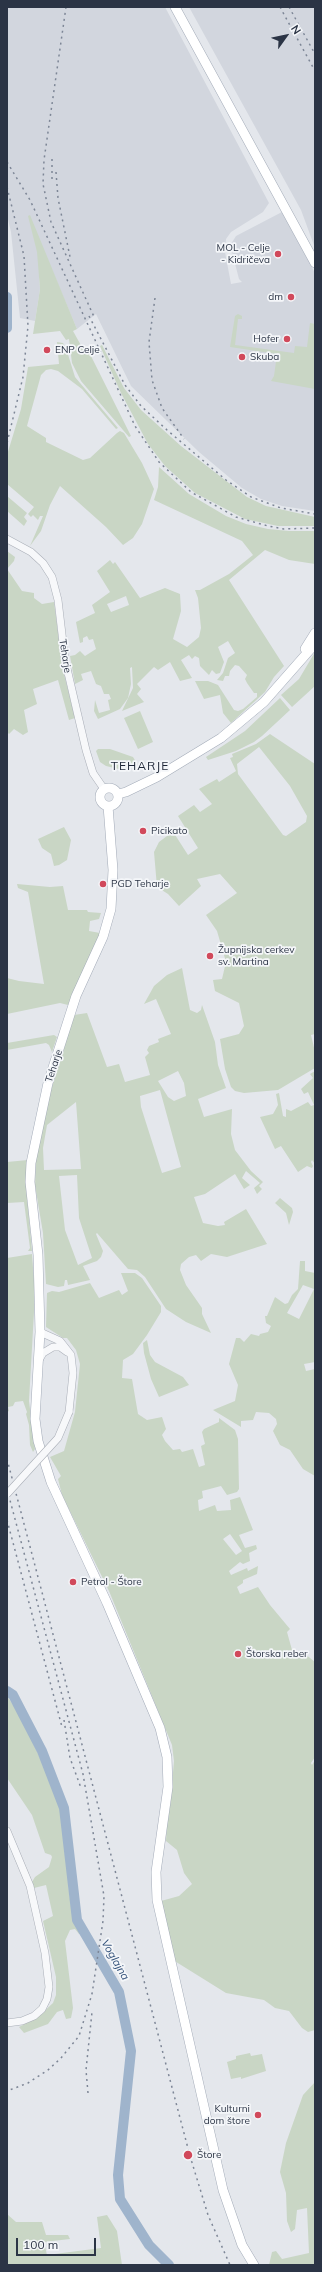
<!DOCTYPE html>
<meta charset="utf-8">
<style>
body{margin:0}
#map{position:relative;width:322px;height:2272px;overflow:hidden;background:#e4e7ec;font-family:Mulish,sans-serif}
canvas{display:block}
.frame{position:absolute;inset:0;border:8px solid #2b3445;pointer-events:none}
.north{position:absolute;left:266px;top:16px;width:40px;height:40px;-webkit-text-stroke:3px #f4f6f9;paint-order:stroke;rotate:57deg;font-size:11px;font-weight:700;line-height:16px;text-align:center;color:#2b3445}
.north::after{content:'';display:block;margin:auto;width:14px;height:18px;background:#2b3445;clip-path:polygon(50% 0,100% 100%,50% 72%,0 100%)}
.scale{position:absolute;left:16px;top:2238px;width:80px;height:18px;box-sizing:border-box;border:2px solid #2b3445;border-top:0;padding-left:5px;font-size:12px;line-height:14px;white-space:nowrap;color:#2b3445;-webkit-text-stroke:3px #f4f6f9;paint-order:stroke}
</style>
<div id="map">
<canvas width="322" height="2272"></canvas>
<div class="frame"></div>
<div class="north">N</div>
<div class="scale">100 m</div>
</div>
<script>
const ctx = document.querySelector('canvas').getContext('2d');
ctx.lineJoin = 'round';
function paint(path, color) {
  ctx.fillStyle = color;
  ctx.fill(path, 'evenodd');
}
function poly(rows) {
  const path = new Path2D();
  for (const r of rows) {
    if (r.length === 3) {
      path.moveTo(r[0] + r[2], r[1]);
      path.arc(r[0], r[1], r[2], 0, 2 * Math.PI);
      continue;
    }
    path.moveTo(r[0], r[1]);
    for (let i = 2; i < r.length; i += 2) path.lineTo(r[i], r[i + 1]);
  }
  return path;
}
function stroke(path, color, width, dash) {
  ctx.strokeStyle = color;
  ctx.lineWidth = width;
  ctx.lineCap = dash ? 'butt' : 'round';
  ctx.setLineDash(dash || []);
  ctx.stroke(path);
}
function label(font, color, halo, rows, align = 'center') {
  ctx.font = font + ' Mulish,sans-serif';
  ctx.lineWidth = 3.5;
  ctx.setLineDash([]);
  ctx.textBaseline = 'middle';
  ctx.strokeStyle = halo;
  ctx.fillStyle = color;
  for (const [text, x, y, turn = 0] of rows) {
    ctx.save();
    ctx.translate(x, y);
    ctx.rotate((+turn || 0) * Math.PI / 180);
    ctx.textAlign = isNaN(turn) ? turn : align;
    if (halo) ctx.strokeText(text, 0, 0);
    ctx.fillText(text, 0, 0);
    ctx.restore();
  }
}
paint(poly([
 [7,7,165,7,269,203,263,212,231,232,226,239,225,252,231,284,242,282,239,279,232,252,231,244,236,236,282,212,315,273,315,511,282,506,261,499,242,488,199,452,131,386,96,314,77,329,52,270,39,275,40,289,35,321,20,318,11,232,7,215],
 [189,7,315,7,315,248,301,210]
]), '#d2d6de');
paint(poly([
 [30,215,77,329,73,331,83,349,87,348,131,436,129,437,81,381,72,363,69,339,66,340,60,331,33,334,40,289,37,252,28,216],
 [238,314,242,316,242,319,238,319,235,345,294,353,295,346,307,347,310,323,315,324,315,389,271,381,274,376,277,354,230,347,235,316],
 [57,342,63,343,66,348,75,377,118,428,116,429,82,389,58,371,51,369,46,370,41,375,27,426,46,438,46,442,83,460,90,458,117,433,120,431,124,433,142,463,154,489,142,524,133,538,123,545,106,527,60,486,50,505,41,531,30,546,43,516,40,516,38,520,33,515,31,517,28,514,34,507,7,484,7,455,21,409,28,367,59,364],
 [102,345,124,388,141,410,181,446,247,497,266,506,315,517,315,526,278,526,245,519,195,493,165,466,148,444,121,393,100,346],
 [159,467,189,494,226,516,246,524,268,529,289,531,315,531,315,564,289,560,265,550,229,580,284,666,274,677,265,692,231,723,223,713,220,695,204,699,195,681,208,681,218,685,234,710,238,711,243,709,257,697,257,693,254,693,247,683,245,679,247,675,239,666,235,665,230,671,229,676,225,676,223,681,217,680,223,673,228,658,235,653,228,641,218,647,224,662,220,673,216,674,212,670,209,675,200,666,199,658,195,656,192,659,189,655,181,660,192,678,180,681,170,662,158,670,154,667,137,684,141,689,137,694,144,702,122,711,133,688,132,667,130,668,131,684,128,698,120,709,98,719,94,711,95,700,99,713,110,710,108,700,111,699,109,694,104,694,101,686,96,684,91,671,81,674,83,680,75,684,70,656,75,655,80,651,85,656,96,649,93,639,89,640,87,636,83,638,83,642,80,643,76,622,95,613,92,605,110,592,97,571,110,560,113,564,115,562,140,598,165,588,180,594,181,611,173,639,187,647,199,637,201,628,198,598,195,590,200,590,229,574,253,555,242,541,154,500,158,487],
 [126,596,129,605,111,612,107,604],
 [7,496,27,513,24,517,27,521,24,526,7,511],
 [7,551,15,557,14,561,7,569,22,591,34,593,34,598,42,604,54,602,63,670,75,718,69,720,58,680,33,689,37,704,24,710,28,732,23,735,14,729,9,734,7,732],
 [315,652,315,686,292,707,281,695,299,679],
 [280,698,290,710,262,736,254,742,236,751,208,760,206,757,245,731],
 [140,711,153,742,138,749,124,718],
 [270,734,315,764,315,1034,311,1035,315,1052,315,1068,278,1090,244,1093,235,1091,231,1087,225,1069,220,1039,239,1034,244,1026,239,1003,215,991,213,980,222,979,226,962,217,931,206,915,237,893,220,874,197,879,201,886,179,906,168,894,157,887,154,852,159,842,171,833,170,827,188,855,198,848,178,816,194,805,200,812,212,804,199,789,217,779,219,782,236,771,230,758,233,757,232,754,256,744],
 [259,747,290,786,307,816,306,822,286,836,283,835,238,774,237,764],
 [98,749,110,749,133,757,136,762,123,770,106,766,100,762,96,751],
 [64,827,71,840,67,860,59,865,54,866,51,854,42,848,38,839],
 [17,884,50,887,63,886,68,910,87,910,88,912,101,913,99,919,90,921,89,931,100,933,68,1005,60,1003,7,1014,7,978,19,981,44,984,28,892,18,888],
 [182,968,190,1010,197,1013,201,1010,202,1005,215,1042,218,1065,226,1088,198,1099,204,1117,232,1109,231,1134,235,1150,251,1171,263,1182,259,1186,262,1189,257,1194,254,1188,260,1183,246,1171,242,1178,250,1185,244,1189,235,1174,205,1194,194,1197,203,1223,218,1226,225,1225,224,1222,246,1209,267,1244,227,1257,211,1254,201,1261,196,1255,189,1257,181,1264,180,1270,186,1285,202,1308,202,1314,211,1333,186,1322,166,1309,145,1277,137,1270,128,1269,97,1233,96,1234,103,1251,101,1257,97,1261,83,1266,90,1280,68,1285,67,1280,65,1280,64,1286,58,1287,46,1284,43,1233,35,1185,36,1158,48,1100,74,1015,87,1013,107,1067,119,1064,125,1082,150,1075,145,1057,149,1053,147,1050,149,1046,159,1042,158,1039,171,1034,156,999,144,1004,154,986,167,975],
 [178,1071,184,1083,186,1096,174,1101,168,1097,158,1081],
 [160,1090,181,1167,162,1173,141,1107,140,1096],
 [76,1102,81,1169,44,1170,43,1148,47,1125],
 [77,1175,79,1218,92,1258,78,1265,65,1230,59,1176],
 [54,1035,57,1037,52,1052,49,1045,46,1043,7,1050,7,1043],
 [315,1071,315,1164,312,1160,311,1162,313,1166,312,1168,307,1166,298,1172,281,1146,275,1149,260,1117,273,1114,278,1105,276,1094,279,1093,283,1116,286,1117,286,1109,291,1111,308,1102,311,1106,314,1105,308,1092,304,1094,301,1089,313,1078,310,1074],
 [28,1160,26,1185,32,1251,28,1251,30,1248,24,1202,7,1203,7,1162],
 [280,1198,292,1208,293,1212,289,1225,286,1213,275,1203],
 [32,1254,35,1294,29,1401,35,1449,33,1452,30,1445,29,1425,26,1414,27,1412,23,1401,15,1402,13,1406,8,1407,9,1411,7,1412,7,1258],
 [300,1261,305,1261,305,1271,315,1273,315,1362,304,1364,306,1371,315,1369,315,1476,303,1469,290,1450,280,1445,273,1431,277,1424,276,1419,269,1413,256,1412,253,1420,241,1421,241,1427,213,1410,235,1401,238,1385,229,1364,236,1338,240,1338,244,1342,251,1334,259,1336,260,1334,268,1332,271,1326,266,1323,265,1316,267,1316,275,1297,285,1304,288,1303,292,1295,298,1289],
 [303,1285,314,1289,299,1319,287,1313],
 [121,1273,135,1273,142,1278,161,1306,161,1312,147,1335,133,1354,123,1360,122,1378,132,1379,138,1414,147,1420,162,1417,166,1429,162,1435,165,1441,173,1450,180,1449,182,1452,193,1449,199,1467,205,1465,201,1446,205,1444,202,1432,204,1429,219,1422,219,1418,235,1430,238,1439,239,1489,237,1492,227,1495,221,1486,202,1491,203,1498,198,1500,199,1511,215,1505,217,1511,231,1510,230,1500,240,1497,253,1530,239,1535,245,1548,256,1545,257,1549,249,1553,250,1561,243,1564,240,1562,229,1571,231,1575,247,1568,248,1571,258,1566,257,1574,243,1580,243,1583,237,1587,240,1594,258,1587,270,1605,290,1629,287,1632,292,1650,305,1654,315,1662,315,1757,311,1763,312,1765,315,1760,315,2030,308,2032,302,2028,289,2011,275,2008,264,2000,226,1993,173,1960,161,1901,179,1896,192,1884,184,1873,177,1850,166,1841,167,1821,170,1807,174,1761,172,1745,109,1591,62,1495,58,1479,61,1476,50,1457,64,1451,75,1412,80,1364,76,1350,67,1338,63,1338,46,1327,47,1293,52,1291,59,1292,90,1283,99,1298,119,1290,122,1295,128,1291],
 [230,1534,242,1551,236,1555,223,1539],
 [147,1340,150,1355,155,1362,183,1377,189,1385,159,1397,151,1379,144,1353,143,1343],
 [7,1696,22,1718,57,1796,65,1830,69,1892,72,1913,82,1934,79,1934,75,1929,70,1930,65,1941,73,2008,71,2018,66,2019,63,2010,57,2012,48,2024,24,2033,19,2027,38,2017,53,2003,56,1995,56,1977,43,1921,53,1916,46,1885,34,1888,32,1882,35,1877,49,1867,52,1857,51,1855,45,1853,32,1815,7,1778],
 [250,2053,251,2056,262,2054,266,2071,241,2079,241,2077,231,2079,227,2062,236,2059,236,2056],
 [315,2082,315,2265,269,2265,272,2252,276,2251,282,2259,309,2253,307,2208,297,2210,295,2229,291,2232,287,2221,286,2193,280,2172,286,2143,303,2095],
 [7,2214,16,2222,42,2222,46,2235,68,2235,70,2239,44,2242,47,2255,101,2248,97,2217,107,2215,117,2231,122,2265,7,2265]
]), '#c9d6c5');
stroke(poly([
 [7,297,7,328],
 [7,1691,13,1695,42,1751,64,1808,77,1920,119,1992,131,2051,118,2175,120,2199,149,2245,169,2265]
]), '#9fb4cc', 10);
const minor = poly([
 [7,539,31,552,43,563,52,577,58,600,65,660,86,750,93,773,104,789],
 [40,1332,60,1341,71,1355,73,1373,69,1412],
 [39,1360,43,1353,53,1347,60,1347,67,1352],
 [7,1831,30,1886,45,1953,49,1987,47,1999,42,2009,34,2016,22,2021,7,2023]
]);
const major = poly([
 [175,7,315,263],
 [305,649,315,633],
 [109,797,9],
 [118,794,126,792,157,777,221,738,264,702,315,644],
 [108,806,113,870,111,909,103,937,76,996,48,1083,31,1163,30,1182,38,1255,40,1332,35,1419,38,1441,51,1482,107,1603,160,1728,167,1757,168,1787,156,1872,157,1900,223,2190,242,2245,254,2265]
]);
stroke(minor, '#a9aeb7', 8);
stroke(major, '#a3abb8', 10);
stroke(minor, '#f7f8fa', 7);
stroke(major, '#fff', 9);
stroke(poly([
 [66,7,44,160,43,184,51,222,95,319],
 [280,7,315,71],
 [289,7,315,54],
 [7,162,30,200,135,426,159,462,191,492,236,517,268,526,284,529,315,528],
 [56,172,58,198,70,257],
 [52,179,52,159],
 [7,187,24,256,28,326,23,377,7,443],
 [155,298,149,342,152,380,162,408,184,439],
 [89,316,125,385,141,406,167,430,226,480,251,497,281,508,315,514],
 [7,1459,190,2156,208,2215,230,2265],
 [7,1489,83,1774,104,1896,103,1921,92,1994,79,2036,61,2058,48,2070,28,2083,7,2091],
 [7,1520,62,1727],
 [64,1720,70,1758,81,1788],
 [88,2093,86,2070,92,2012]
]), '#7d8696', 1.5, [2, 4]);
const minorBridge = poly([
 [7,1494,58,1438,69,1412]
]);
stroke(minorBridge, '#a9aeb7', 8, []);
stroke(minorBridge, '#f7f8fa', 7);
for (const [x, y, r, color] of [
 [278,254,4,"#d1495b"],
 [291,297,4,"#d1495b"],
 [287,339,4,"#d1495b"],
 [47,350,4,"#d1495b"],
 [242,357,4,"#d1495b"],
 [143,831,4,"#d1495b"],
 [103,884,4,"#d1495b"],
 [210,956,4,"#d1495b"],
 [73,1582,4,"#d1495b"],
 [238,1654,4,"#d1495b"],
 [258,2115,4,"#d1495b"],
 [188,2155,5,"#d1495b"]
]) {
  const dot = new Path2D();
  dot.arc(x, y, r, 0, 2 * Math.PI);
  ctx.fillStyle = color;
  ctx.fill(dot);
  stroke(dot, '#f4f6f9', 1.5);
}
label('10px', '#2b3445', '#f4f6f9', [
 ["MOL - Celje",270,248,"right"],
 ["- Kidričeva",270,260,"right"],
 ["dm",283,297,"right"],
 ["Hofer",279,339,"right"],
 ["ENP Celje",55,350],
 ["Skuba",250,357],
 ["Picikato",151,831],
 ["PGD Teharje",111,884],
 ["Župnijska cerkev",218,950],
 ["sv. Martina",218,962],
 ["Petrol - Štore",81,1582],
 ["Štorska reber",246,1654],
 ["Kulturni",250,2109,"right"],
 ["dom štore",250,2121,"right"],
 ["Štore",197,2155]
], 'left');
label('10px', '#2b3445', '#f4f6f9', [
 ["Teharje",65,656,81],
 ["Teharje",54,1066,-72]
]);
label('italic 11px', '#34527a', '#f4f6f9', [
 ["Voglajna",115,1960,60]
]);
ctx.letterSpacing = '1px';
label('12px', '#1d2536', '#f4f6f9', [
 ["TEHARJE",140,766]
]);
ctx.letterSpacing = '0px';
</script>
